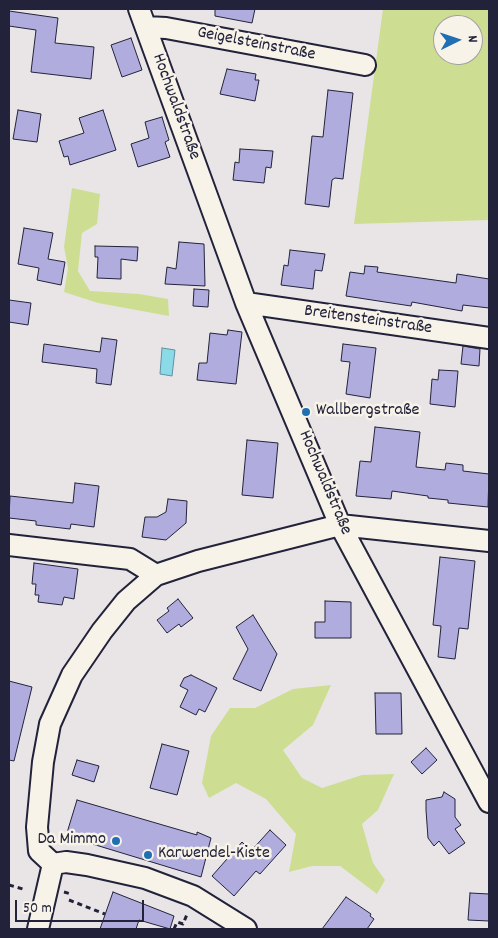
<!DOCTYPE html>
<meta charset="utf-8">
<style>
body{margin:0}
#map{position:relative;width:498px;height:938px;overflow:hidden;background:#e9e5e6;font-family:Dekko,sans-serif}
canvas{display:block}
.frame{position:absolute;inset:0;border:10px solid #22223b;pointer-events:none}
.north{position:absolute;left:433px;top:15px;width:50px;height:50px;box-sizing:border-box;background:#f7f3e8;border:1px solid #a29fa3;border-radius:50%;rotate:86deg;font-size:14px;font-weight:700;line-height:20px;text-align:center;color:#22223b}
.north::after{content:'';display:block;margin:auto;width:18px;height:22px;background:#1f6fb2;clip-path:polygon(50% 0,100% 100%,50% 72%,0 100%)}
.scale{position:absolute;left:15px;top:900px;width:129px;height:22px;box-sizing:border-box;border:2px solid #22223b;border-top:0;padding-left:6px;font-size:15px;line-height:18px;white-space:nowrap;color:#22223b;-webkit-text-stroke:4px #f7f3e8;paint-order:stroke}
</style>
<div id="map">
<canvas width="498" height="938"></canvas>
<div class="frame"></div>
<div class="north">N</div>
<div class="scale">50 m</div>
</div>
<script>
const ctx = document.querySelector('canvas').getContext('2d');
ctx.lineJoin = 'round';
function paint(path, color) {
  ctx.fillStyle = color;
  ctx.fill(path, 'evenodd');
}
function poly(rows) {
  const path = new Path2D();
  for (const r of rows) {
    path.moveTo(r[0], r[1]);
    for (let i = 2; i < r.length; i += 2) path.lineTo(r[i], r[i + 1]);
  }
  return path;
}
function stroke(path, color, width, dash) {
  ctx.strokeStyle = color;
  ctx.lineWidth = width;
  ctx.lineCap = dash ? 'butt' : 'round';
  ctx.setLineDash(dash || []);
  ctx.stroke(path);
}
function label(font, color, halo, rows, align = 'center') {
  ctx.font = font + ' Dekko,sans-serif';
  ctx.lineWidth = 5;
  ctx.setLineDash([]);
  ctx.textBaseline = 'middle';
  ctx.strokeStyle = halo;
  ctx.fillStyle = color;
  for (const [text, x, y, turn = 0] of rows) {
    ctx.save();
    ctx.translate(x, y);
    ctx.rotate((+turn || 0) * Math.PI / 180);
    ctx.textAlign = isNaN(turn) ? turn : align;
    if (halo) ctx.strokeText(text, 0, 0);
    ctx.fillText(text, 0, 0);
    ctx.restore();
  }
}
paint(poly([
 [383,9,489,9,489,220,354,224],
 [443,25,473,25,473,55,443,55],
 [72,188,100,194,97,224,82,233,78,271,90,291,139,294,168,299,169,316,98,303,64,292,68,268,64,247],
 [331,685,313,725,283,750,302,778,322,788,362,775,394,774,378,810,362,824,373,863,385,880,377,894,340,866,312,866,289,872,296,834,266,799,236,783,209,798,202,783,211,736,230,708,255,708,293,689]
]), '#cdde93');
const water = poly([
 [162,348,175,350,172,376,160,374,162,348]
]);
paint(water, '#8bdae7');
stroke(water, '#6190a2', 1);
const building = poly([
 [215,9,255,9,252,23,215,16,215,9],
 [9,11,58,18,55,43,94,47,91,79,31,72,36,30,9,26,9,11],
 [131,38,142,70,122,77,111,45,131,38],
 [227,69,256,74,255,80,259,80,255,101,220,94,227,69],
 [328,90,353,93,343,179,335,178,332,180,329,207,305,204,312,136,323,137,328,90],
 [18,110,41,114,37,142,13,139,18,110],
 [103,110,116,150,70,165,68,156,64,157,59,141,84,133,79,118,103,110],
 [162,117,169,140,165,142,170,157,138,167,131,144,149,138,145,122,162,117],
 [240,149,273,151,271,168,266,167,264,183,233,180,235,162,239,163,240,149],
 [24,228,53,233,48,259,65,262,61,285,37,280,39,268,18,264,24,228],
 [179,242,204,244,205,286,165,284,167,267,176,269,179,242],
 [95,246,138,247,137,261,121,259,121,279,97,278,98,257,95,257,95,246],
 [290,250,325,254,322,271,315,270,313,289,281,285,284,265,288,266,290,250],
 [365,266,378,267,377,272,456,283,457,274,489,279,489,308,463,305,462,311,412,302,411,306,346,296,350,272,364,274,365,266],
 [194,289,209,290,208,307,193,306,194,289],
 [9,300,31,303,28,325,9,322,9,300],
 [228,330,242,332,236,384,197,380,199,363,207,363,210,333,227,335,228,330],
 [102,338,117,340,111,385,96,383,97,369,42,362,44,344,100,352,102,338],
 [343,344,376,348,370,398,346,394,350,362,341,361,343,344],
 [463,346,480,349,479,366,461,364,463,346],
 [439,370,458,371,455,407,430,404,432,379,438,380,439,370],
 [375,427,420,432,416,467,445,470,446,463,463,465,463,471,489,474,488,507,448,503,448,500,428,498,428,496,392,491,391,499,356,496,360,461,371,462,375,427],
 [247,440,278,443,273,498,242,495,247,440],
 [75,483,99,486,94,527,71,524,70,529,36,525,36,521,9,518,10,496,73,503,75,483],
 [168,499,187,501,186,523,166,540,142,537,145,517,157,517,166,512,168,499],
 [440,557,475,561,468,629,459,628,455,659,438,657,441,626,433,625,440,557],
 [34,563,78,569,74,599,64,597,62,605,38,602,39,595,35,595,36,584,32,584,34,563],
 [178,599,193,618,181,627,179,624,167,633,157,620,169,611,167,608,178,599],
 [325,601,351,602,351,638,315,638,315,622,325,622,325,601],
 [253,615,277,654,261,691,233,679,248,649,236,627,253,615],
 [191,675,217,688,205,712,199,709,196,715,180,707,188,690,180,686,184,678,191,675],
 [9,681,32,687,14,761,9,760,9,681],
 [375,693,401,693,402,734,376,734,375,693],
 [162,744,189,751,177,795,150,788,162,744],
 [426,748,437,760,422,774,411,762,426,748],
 [77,760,99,766,94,782,72,775,77,760],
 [444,792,455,799,455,817,461,825,455,829,465,843,449,854,439,841,434,846,428,838,426,810,426,800,442,797,444,792],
 [77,800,197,835,197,832,211,838,201,877,66,836,77,800],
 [270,830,286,845,260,874,256,871,234,896,212,876,242,842,251,851,270,830],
 [113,892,174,916,170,929,139,920,136,929,100,929,113,892],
 [470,893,489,894,489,921,468,920,470,893],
 [346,897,371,914,370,916,374,919,367,929,322,929,346,897]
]);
paint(building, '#b0acdd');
stroke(building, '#22223b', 1);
const street = poly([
 [139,9,246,303,340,525,489,802],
 [146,27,166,28,365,65],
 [246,303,489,338],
 [9,545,130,559,156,575],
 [53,864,39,851,37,827,43,762,50,724,72,675,102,631,126,601,156,575,198,561,340,525,489,541],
 [53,864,66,862,87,865,145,878,193,896,246,929],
 [38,929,53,864]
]);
stroke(street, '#22223b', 24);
stroke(poly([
 [9,885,23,889],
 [64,892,71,894],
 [69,900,105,914],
 [174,929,177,922,183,924,188,912]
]), '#22223b', 3, [5, 4]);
stroke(street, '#f7f3e8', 20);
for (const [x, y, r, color] of [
 [306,412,5,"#1f6fb2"],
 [116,841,5,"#1f6fb2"],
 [148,855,5,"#1f6fb2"]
]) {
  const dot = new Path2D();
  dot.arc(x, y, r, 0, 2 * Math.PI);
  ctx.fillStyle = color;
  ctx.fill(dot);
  stroke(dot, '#f7f3e8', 2);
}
label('18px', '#22223b', '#f7f3e8', [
 ["Geigelsteinstraße",256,45,11],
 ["Hochwaldstraße",175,107,70],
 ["Breitensteinstraße",368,321,8],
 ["Hochwaldstraße",324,483,67]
]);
label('18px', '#22223b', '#f7f3e8', [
 ["Wallbergstraße",316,412],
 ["Da Mimmo",106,841,"right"],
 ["Karwendel-Kiste",158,855]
], 'left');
</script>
